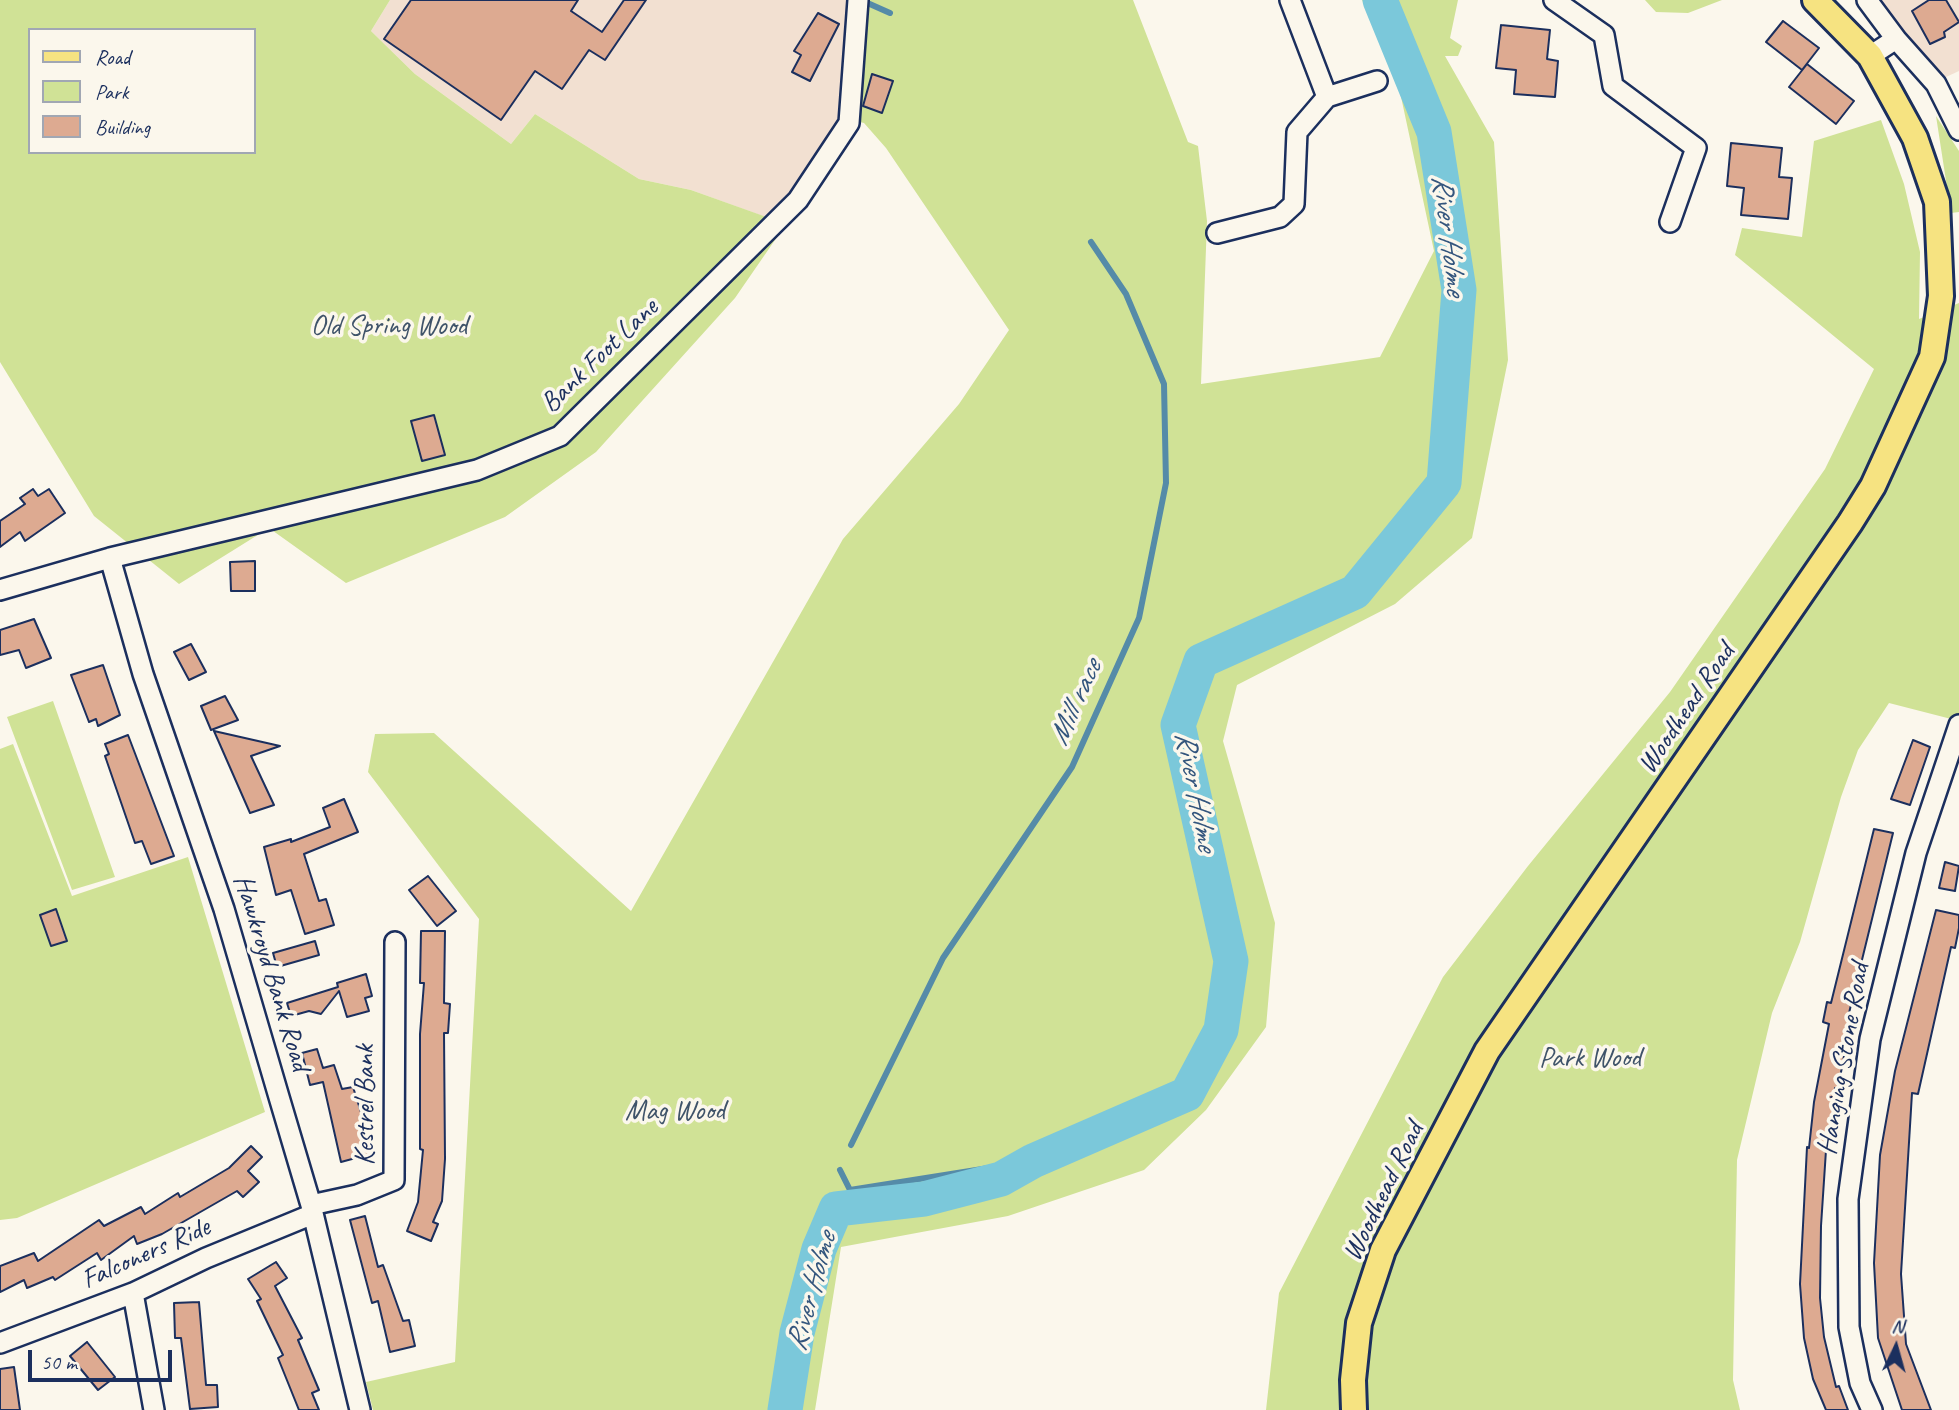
<!DOCTYPE html>
<style>
body{margin:0}
#map{position:relative;width:1959px;height:1410px;overflow:hidden;background:#fbf7ec;font-family:Caveat,sans-serif}
canvas{display:block}
.legend{position:absolute;left:28px;top:28px;width:228px;height:126px;box-sizing:border-box;background:#fbf7ec;border:2px solid #a1a7b3;margin:0;padding:9px 12px;list-style:none;font-size:21px;color:#1b2f5e}
.legend li{display:flex;align-items:center;gap:14px;height:35px}
.legend b{width:35px;border:2px solid #a1a7b3}
.north{position:absolute;left:1861px;top:1312px;width:70px;height:70px;-webkit-text-stroke:5px #fbf7ec;paint-order:stroke;rotate:5deg;font-size:19px;font-weight:700;line-height:28px;text-align:center;color:#1b2f5e}
.north::after{content:'';display:block;margin:auto;width:24px;height:32px;background:#1b2f5e;clip-path:polygon(50% 0,100% 100%,50% 72%,0 100%)}
.scale{position:absolute;left:28px;top:1350px;width:144px;height:32px;box-sizing:border-box;border:4px solid #1b2f5e;border-top:0;padding-left:9px;font-size:21px;line-height:24px;white-space:nowrap;color:#1b2f5e;-webkit-text-stroke:5px #fbf7ec;paint-order:stroke}
</style>
<div id="map">
<canvas width="1959" height="1410"></canvas>
<ul class="legend">
<li><b style="height:9px;background:#f6e381"></b>Road</li>
<li><b style="height:19px;background:#d0e296"></b>Park</li>
<li><b style="height:19px;background:#ddaa91"></b>Building</li>
</ul>
<div class="north">N</div>
<div class="scale">50 m</div>
</div>
<script>
const ctx = document.querySelector('canvas').getContext('2d');
ctx.lineJoin = 'round';
function paint(path, color) {
  ctx.fillStyle = color;
  ctx.fill(path, 'evenodd');
}
function poly(rows) {
  const path = new Path2D();
  for (const r of rows) {
    path.moveTo(r[0], r[1]);
    for (let i = 2; i < r.length; i += 2) path.lineTo(r[i], r[i + 1]);
  }
  return path;
}
function stroke(path, color, width, dash) {
  ctx.strokeStyle = color;
  ctx.lineWidth = width;
  ctx.lineCap = dash ? 'butt' : 'round';
  ctx.setLineDash(dash || []);
  ctx.stroke(path);
}
function label(font, color, halo, rows, align = 'center') {
  ctx.font = font + ' Caveat,sans-serif';
  ctx.lineWidth = 7;
  ctx.setLineDash([]);
  ctx.textBaseline = 'middle';
  ctx.strokeStyle = halo;
  ctx.fillStyle = color;
  for (const [text, x, y, turn = 0] of rows) {
    ctx.save();
    ctx.translate(x, y);
    ctx.rotate((+turn || 0) * Math.PI / 180);
    ctx.textAlign = isNaN(turn) ? turn : align;
    if (halo) ctx.strokeText(text, 0, 0);
    ctx.fillText(text, 0, 0);
    ctx.restore();
  }
}
paint(poly([
 [390,0,849,0,844,118,771,219,691,190,639,179,535,114,511,144,415,74,371,31],
 [1863,0,1959,0,1959,71,1946,77,1887,15]
]), '#f2e0d1');
paint(poly([
 [0,0,390,0,371,31,415,74,511,144,535,114,639,179,691,190,786,224,735,298,596,452,505,517,346,583,269,528,179,584,94,516,0,362],
 [30,30,254,30,254,152,30,152],
 [849,0,1133,0,1188,142,1198,146,1207,221,1201,384,1380,357,1434,251,1400,92,1362,0,1458,0,1450,38,1462,46,1458,56,1445,56,1494,142,1508,360,1472,538,1395,604,1237,685,1223,741,1275,923,1266,1027,1206,1110,1144,1170,1008,1216,841,1247,815,1410,373,1410,366,1382,455,1362,479,919,368,772,375,734,434,733,631,911,843,539,959,404,1009,330,886,148,864,123,844,118],
 [1645,0,1722,0,1688,13,1656,12],
 [1936,116,1959,151,1959,212,1951,213],
 [1881,120,1904,184,1920,252,1919,319,1959,303,1959,721,1889,703,1858,750,1841,797,1800,942,1772,1013,1737,1160,1733,1380,1740,1410,1266,1410,1279,1293,1443,977,1528,866,1670,692,1825,469,1874,369,1735,255,1742,228,1802,237,1814,141],
 [53,701,115,877,72,890,7,717],
 [13,744,72,896,188,857,265,1112,17,1218,0,1220,0,749]
]), '#d0e296');
stroke(poly([
 [863,1,890,13],
 [851,1145,943,958,1072,767,1139,618,1166,483,1164,384,1126,294,1091,242],
 [840,1170,850,1190,1033,1161]
]), '#558ba8', 6);
stroke(poly([
 [785,1410,797,1333,819,1249,836,1209,924,1199,1001,1179,1033,1161,1187,1094,1221,1030,1231,961,1178,725,1201,661,1355,592,1444,483,1459,290,1434,132,1380,0]
]), '#7bc8da', 35);
const building = poly([
 [411,0,578,0,571,11,602,32,624,0,646,0,605,60,589,50,562,89,535,71,501,120,384,39,411,0],
 [1929,0,1946,0,1959,22,1944,32,1945,37,1930,44,1912,11,1929,0],
 [818,13,839,24,810,81,792,72,801,55,794,51,818,13],
 [1783,21,1819,48,1802,70,1766,42,1783,21],
 [1501,25,1550,30,1547,59,1558,61,1555,97,1514,94,1516,70,1496,68,1501,25],
 [1807,64,1854,101,1836,124,1789,87,1807,64],
 [872,74,893,81,882,113,863,106,872,74],
 [1731,143,1782,148,1779,177,1792,178,1788,219,1741,215,1744,188,1727,186,1731,143],
 [434,415,445,455,422,461,411,421,434,415],
 [33,489,38,496,49,489,65,513,25,541,20,532,0,547,0,521,25,504,20,498,33,489],
 [255,561,255,591,231,591,230,562,255,561],
 [34,619,51,658,26,668,19,650,0,655,0,630,34,619],
 [191,644,206,672,189,680,174,652,191,644],
 [103,665,120,715,98,726,96,719,89,722,71,675,103,665],
 [225,696,238,720,211,730,201,706,225,696],
 [214,731,280,746,251,756,274,805,250,813,214,731],
 [128,735,174,856,151,864,142,841,135,843,105,756,109,754,105,744,128,735],
 [1913,740,1930,747,1910,805,1891,799,1913,740],
 [344,799,358,832,304,854,319,901,326,899,334,925,305,934,291,890,276,895,264,847,291,839,291,842,330,827,323,808,344,799],
 [1874,829,1893,833,1849,1013,1852,1014,1838,1088,1835,1088,1831,1135,1827,1135,1821,1226,1820,1298,1824,1337,1836,1387,1839,1386,1848,1410,1826,1410,1813,1379,1804,1338,1800,1284,1807,1147,1809,1148,1814,1102,1829,1024,1823,1022,1827,1002,1831,1003,1874,829],
 [1945,862,1959,866,1955,891,1939,888,1945,862],
 [428,876,456,911,437,926,409,890,428,876],
 [56,909,67,941,51,946,40,915,56,909],
 [1936,910,1959,915,1959,928,1955,948,1951,947,1918,1094,1912,1093,1901,1274,1906,1344,1931,1410,1902,1410,1878,1338,1874,1263,1880,1155,1895,1071,1936,910],
 [421,931,445,931,444,1003,450,1004,448,1033,444,1033,445,1159,442,1201,433,1222,438,1224,431,1241,407,1231,418,1202,423,1150,420,1149,420,1034,424,983,420,983,421,931],
 [315,941,319,955,277,967,273,953,315,941],
 [366,974,372,996,365,998,369,1011,347,1017,339,991,321,1014,309,1011,291,1016,287,1003,338,987,337,983,366,974],
 [317,1049,323,1068,334,1065,342,1089,353,1087,374,1153,341,1162,323,1082,310,1085,302,1053,317,1049],
 [251,1146,262,1157,248,1171,259,1182,243,1197,237,1191,162,1234,137,1244,134,1236,101,1260,97,1253,55,1280,53,1277,27,1288,24,1280,0,1292,0,1266,34,1253,38,1261,99,1220,104,1226,141,1207,145,1214,178,1193,180,1197,229,1168,251,1146],
 [365,1216,378,1267,383,1265,403,1321,409,1320,415,1346,390,1352,378,1301,372,1303,350,1220,365,1216],
 [276,1262,287,1278,275,1286,302,1338,298,1340,319,1390,312,1393,319,1410,299,1410,278,1358,283,1355,257,1301,261,1299,248,1279,276,1262],
 [199,1302,206,1385,217,1385,218,1407,190,1409,181,1338,175,1338,174,1303,199,1302],
 [87,1342,115,1377,98,1390,70,1356,87,1342],
 [14,1367,20,1410,0,1410,0,1369,14,1367]
]);
paint(building, '#ddaa91');
stroke(building, '#1b2f5e', 2);
const minor = poly([
 [1554,0,1604,35,1613,86,1696,148,1670,222],
 [1867,0,1896,39],
 [1870,56,1896,39,1936,84,1959,130],
 [1327,97,1377,81],
 [1217,233,1280,217,1294,204,1297,132,1327,97,1290,0],
 [110,558,143,674,224,909,279,1097,311,1205,360,1410],
 [0,590,110,558,477,470,560,436,798,200,849,123,858,0],
 [311,1205,357,1195,394,1180,395,942],
 [133,1293,154,1410],
 [0,1343,133,1293,206,1258,313,1214],
 [1872,1410,1860,1383,1849,1327,1848,1199,1870,1039,1916,853,1959,725]
]);
const major = poly([
 [1354,1410,1353,1380,1359,1323,1383,1250,1487,1051,1850,523,1873,486,1932,357,1941,296,1937,202,1915,138,1870,56,1815,0]
]);
stroke(minor, '#1b2f5e', 24);
stroke(major, '#1b2f5e', 30);
stroke(minor, '#fbf7ec', 19);
stroke(major, '#f6e381', 24);
label('28px', '#3f5369', '#fbf7ec', [
 ["Old Spring Wood",389,327],
 ["Park Wood",1590,1059],
 ["Mag Wood",675,1112]
]);
label('28px', '#1b2f5e', '#fbf7ec', [
 ["Bank Foot Lane",600,356,-44],
 ["Woodhead Road",1687,709,-56],
 ["Hawkroyd Bank Road",271,973,73],
 ["Hanging Stone Road",1844,1059,-80],
 ["Kestrel Bank",366,1105,-90],
 ["Woodhead Road",1384,1192,-64],
 ["Falconers Ride",146,1254,-24]
]);
label('italic 30px', '#33557d', '#fbf7ec', [
 ["River Holme",1448,235,83],
 ["Mill race",1076,703,-66],
 ["River Holme",1195,791,79],
 ["River Holme",812,1292,-75]
]);
</script>
